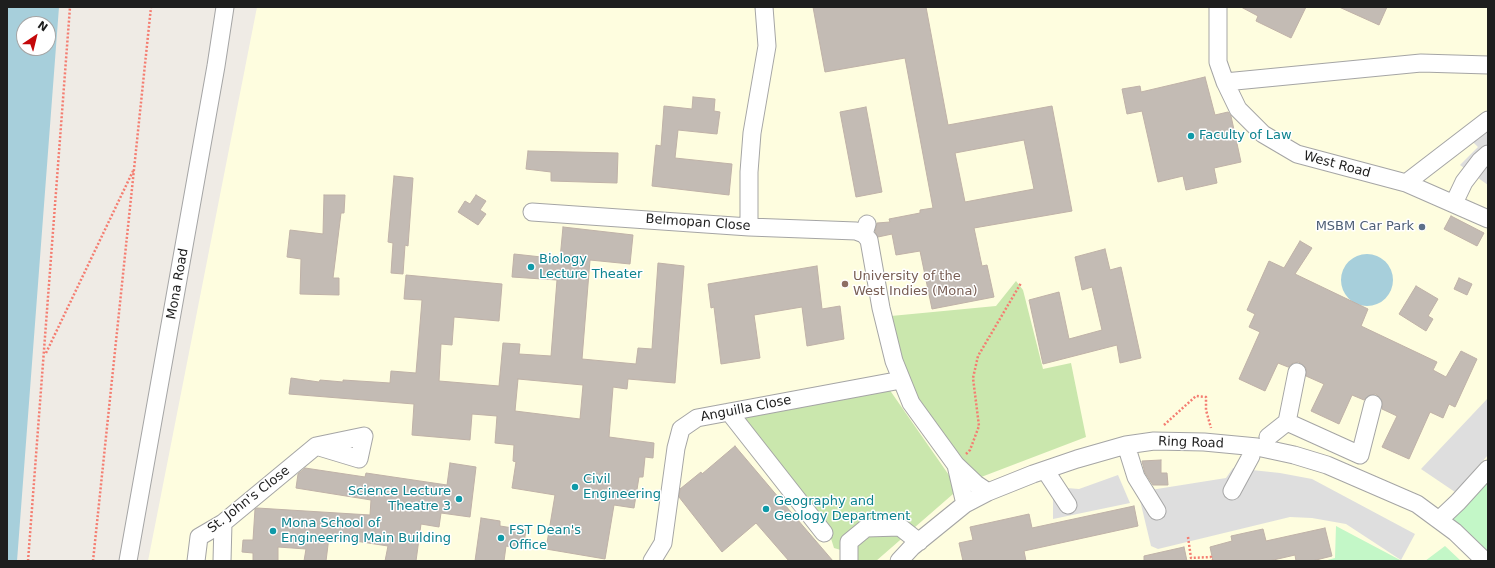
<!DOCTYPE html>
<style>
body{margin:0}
#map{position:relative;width:1495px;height:568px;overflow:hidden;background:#efebe5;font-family:"DejaVu Sans",sans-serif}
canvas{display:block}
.frame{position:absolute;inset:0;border:8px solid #1e1e1e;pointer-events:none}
.north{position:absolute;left:16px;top:16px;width:40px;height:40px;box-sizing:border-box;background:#fff;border:1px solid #a5a5a5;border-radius:50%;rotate:35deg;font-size:11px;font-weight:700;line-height:16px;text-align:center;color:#1e1e1e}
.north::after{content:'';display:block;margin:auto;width:14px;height:18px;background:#c4080a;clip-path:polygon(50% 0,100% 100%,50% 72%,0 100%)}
</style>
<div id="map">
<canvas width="1495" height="568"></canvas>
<div class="frame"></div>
<div class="north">N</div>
</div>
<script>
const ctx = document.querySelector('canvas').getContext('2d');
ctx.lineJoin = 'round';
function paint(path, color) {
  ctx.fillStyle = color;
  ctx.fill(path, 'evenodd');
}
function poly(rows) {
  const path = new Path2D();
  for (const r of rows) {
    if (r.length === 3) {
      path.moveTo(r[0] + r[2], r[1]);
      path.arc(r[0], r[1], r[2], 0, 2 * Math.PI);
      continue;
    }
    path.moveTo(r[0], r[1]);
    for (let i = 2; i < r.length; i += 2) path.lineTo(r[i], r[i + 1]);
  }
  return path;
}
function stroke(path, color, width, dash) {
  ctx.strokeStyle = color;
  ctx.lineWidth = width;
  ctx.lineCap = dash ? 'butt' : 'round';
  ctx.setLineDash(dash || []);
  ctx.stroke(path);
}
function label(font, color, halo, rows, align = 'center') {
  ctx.font = font + ' "DejaVu Sans",sans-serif';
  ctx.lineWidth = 3;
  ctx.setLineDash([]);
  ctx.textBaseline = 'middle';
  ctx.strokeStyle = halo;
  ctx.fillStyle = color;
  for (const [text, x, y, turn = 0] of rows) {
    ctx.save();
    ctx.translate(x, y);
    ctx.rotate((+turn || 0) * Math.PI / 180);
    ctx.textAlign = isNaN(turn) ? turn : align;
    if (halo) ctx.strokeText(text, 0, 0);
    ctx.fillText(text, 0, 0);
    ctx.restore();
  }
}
paint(poly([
 [257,7,1488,7,1488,561,148,561]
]), '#fefddf');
paint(poly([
 [1016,281,1023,290,1043,369,1071,363,1086,437,976,479,912,398,891,316,996,306],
 [889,389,953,481,953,494,876,561,850,561,844,551,834,548,828,529,734,414]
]), '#cae7ad');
paint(poly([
 [1488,477,1488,552,1449,518],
 [1336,526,1402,561,1324,561,1335,558],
 [1445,546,1461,561,1425,561]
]), '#c3f7c7');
paint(poly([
 [1488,130,1488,185,1460,165,1478,147,1473,142],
 [1488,398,1488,455,1455,492,1421,469],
 [1233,468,1280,473,1312,479,1415,534,1401,560,1346,524,1312,518,1290,517,1158,549,1151,546,1138,492,1226,478],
 [1118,475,1130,503,1053,519,1053,492,1067,488,1079,489]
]), '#dedede');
paint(poly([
 [7,7,59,7,17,561,7,561],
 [24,24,48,24,48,48,24,48],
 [1367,280,26]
]), '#a7cfdb');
const building = poly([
 [813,7,926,7,948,125,1052,106,1072,211,974,228,982,266,987,265,994,297,932,309,920,251,896,255,892,234,878,237,875,232,877,223,890,222,889,219,920,213,920,210,933,208,905,58,825,72,813,7],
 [1024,140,1034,189,965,202,955,153,1024,140],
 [1241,7,1306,7,1291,38,1256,21,1258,16,1241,7],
 [1339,7,1387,7,1379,25,1339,7],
 [1205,77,1215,115,1228,112,1231,116,1241,162,1214,168,1217,183,1186,190,1183,176,1158,182,1142,111,1127,114,1122,89,1140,86,1141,92,1205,77],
 [693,97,715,99,714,111,720,112,717,134,678,130,675,158,732,164,729,195,652,186,656,145,661,146,664,106,692,109,693,97],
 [866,107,882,192,856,197,840,112,866,107],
 [528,151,618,153,617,183,551,181,551,172,526,169,528,151],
 [394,176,413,178,408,246,405,245,403,274,391,273,393,243,388,242,394,176],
 [324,195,345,195,344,213,341,213,333,278,339,278,339,295,300,294,301,259,287,257,290,230,323,234,324,195],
 [476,195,486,201,480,210,486,214,478,225,458,212,465,201,470,204,476,195],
 [1451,216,1484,233,1477,246,1444,229,1451,216],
 [563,227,633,235,630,264,590,260,582,359,636,364,638,348,652,349,658,263,684,266,675,383,628,379,627,389,613,387,609,437,654,443,653,458,645,457,643,477,639,477,634,508,614,505,605,559,546,549,555,495,512,488,516,462,513,461,514,445,495,443,497,416,472,414,470,440,412,435,414,404,289,394,291,378,319,382,320,380,343,382,343,380,390,383,391,371,416,373,422,300,404,299,406,275,502,284,499,321,454,317,452,345,441,344,439,381,499,386,503,343,520,344,519,354,551,356,557,280,512,277,514,254,560,259,563,227],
 [518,379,583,385,580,419,515,411,518,379],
 [1300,241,1312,248,1295,274,1368,309,1361,326,1437,362,1433,370,1446,377,1461,351,1477,359,1455,407,1449,404,1443,418,1430,412,1409,459,1382,447,1397,416,1382,409,1382,401,1376,394,1370,395,1364,400,1352,395,1339,424,1311,411,1324,384,1306,376,1306,368,1299,362,1293,363,1288,367,1278,363,1265,391,1239,379,1260,332,1249,327,1255,314,1247,310,1269,261,1284,268,1300,241],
 [1105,249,1110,270,1121,267,1141,358,1120,363,1117,345,1043,364,1029,300,1059,292,1069,339,1102,330,1092,287,1082,290,1075,257,1105,249],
 [817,266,822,309,840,306,844,339,807,346,802,307,754,315,760,358,721,364,714,307,711,308,708,284,817,266],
 [1459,278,1472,284,1467,295,1454,289,1459,278],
 [1416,286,1438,299,1428,316,1433,319,1426,331,1399,314,1416,286],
 [735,446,779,498,833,561,789,561,756,523,722,552,679,497,680,489,701,472,702,474,735,446],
 [1161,460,1161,473,1167,473,1168,485,1153,485,1145,473,1142,461,1161,460],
 [450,463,476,467,470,517,441,513,439,527,421,524,416,561,385,561,388,546,329,537,326,561,304,561,306,549,278,547,278,561,253,561,253,553,242,552,243,540,253,540,255,509,257,508,370,515,371,500,296,488,298,474,305,468,365,477,366,473,447,485,450,463],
 [1134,506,1138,526,1024,551,1026,561,963,561,959,543,973,540,970,527,1029,514,1032,528,1134,506],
 [481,518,500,521,500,526,526,530,523,549,506,546,504,561,475,561,481,518],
 [1325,528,1332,556,1312,561,1296,561,1295,555,1269,561,1213,561,1210,547,1232,541,1231,536,1263,529,1266,541,1325,528],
 [1184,547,1187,561,1144,561,1144,556,1184,547]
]);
paint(building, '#c3bbb4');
stroke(building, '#c0b2a8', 1);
const minor = poly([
 [1218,7,1218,62,1225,82,1238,109,1263,134,1297,154,1406,183,1488,219],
 [1225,82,1421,63,1488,65],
 [1406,183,1488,120],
 [1454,203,1464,182,1480,161,1488,154],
 [532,212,749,227,856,231,864,234],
 [867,224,864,234,869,240,881,308,894,361,911,403,956,465],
 [749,227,749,172,752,133,767,46,764,7],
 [729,412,824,533],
 [1287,422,1360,455,1373,404],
 [1268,437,1287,422,1297,372],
 [1126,445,1136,477,1157,511],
 [1045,470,1068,505],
 [1232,491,1251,456],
 [965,504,956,465,976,484,988,492],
 [1440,519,1458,502,1488,469],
 [128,561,216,66,225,7],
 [196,561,199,537,223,523,316,446,364,436,359,459,316,446],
 [222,561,223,523],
 [652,561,663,543,676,448,681,429,697,418,901,380],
 [849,561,849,542,866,528,900,527,919,542],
 [899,561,912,547,965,504,988,492,1033,474,1077,459,1126,445,1154,441,1204,442,1257,447,1294,455,1327,465,1417,504,1455,532,1485,561]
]);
stroke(minor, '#a5a5a5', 19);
stroke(poly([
 [46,353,133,171],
 [1164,425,1196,396,1206,397,1206,410,1211,428],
 [966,454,970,450,979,426,973,378,978,356,1021,283],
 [1188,537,1191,558,1211,557,1212,561],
 [28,561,70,7],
 [93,561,151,7]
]), '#f47d71', 2.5, [2, 2]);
stroke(minor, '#fff', 17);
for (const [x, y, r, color] of [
 [1191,136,4,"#0f9aa8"],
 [1422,227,4,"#5c6f8a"],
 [531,267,4,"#0f9aa8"],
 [845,284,4,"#8d6e63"],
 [575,487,4,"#0f9aa8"],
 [459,499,4,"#0f9aa8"],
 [766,509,4,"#0f9aa8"],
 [273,531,4,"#0f9aa8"],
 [501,538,4,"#0f9aa8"]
]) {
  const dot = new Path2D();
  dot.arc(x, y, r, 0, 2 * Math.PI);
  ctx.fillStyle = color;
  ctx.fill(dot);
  stroke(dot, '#fff', 1.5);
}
label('13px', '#0d838f', '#fff', [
 ["Faculty of Law",1199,136],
 ["Biology",539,260],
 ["Lecture Theater",539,275],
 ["Civil",583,480],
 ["Engineering",583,495],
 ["Science Lecture",451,492,"right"],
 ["Theatre 3",451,507,"right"],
 ["Geography and",774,502],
 ["Geology Department",774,517],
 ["Mona School of",281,524],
 ["Engineering Main Building",281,539],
 ["FST Dean's",509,531],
 ["Office",509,546]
], 'left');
label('13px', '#1e1e1e', '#fff', [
 ["West Road",1337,165,15],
 ["Belmopan Close",698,223,4],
 ["Mona Road",178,284,-80],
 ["Anguilla Close",746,409,-11],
 ["Ring Road",1191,443,2],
 ["St. John's Close",249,500,-38]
]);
label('13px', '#4e5e75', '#fff', [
 ["MSBM Car Park",1414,227]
], 'right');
label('13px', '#785e54', '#fff', [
 ["University of the",853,277],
 ["West Indies (Mona)",853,292]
], 'left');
</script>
